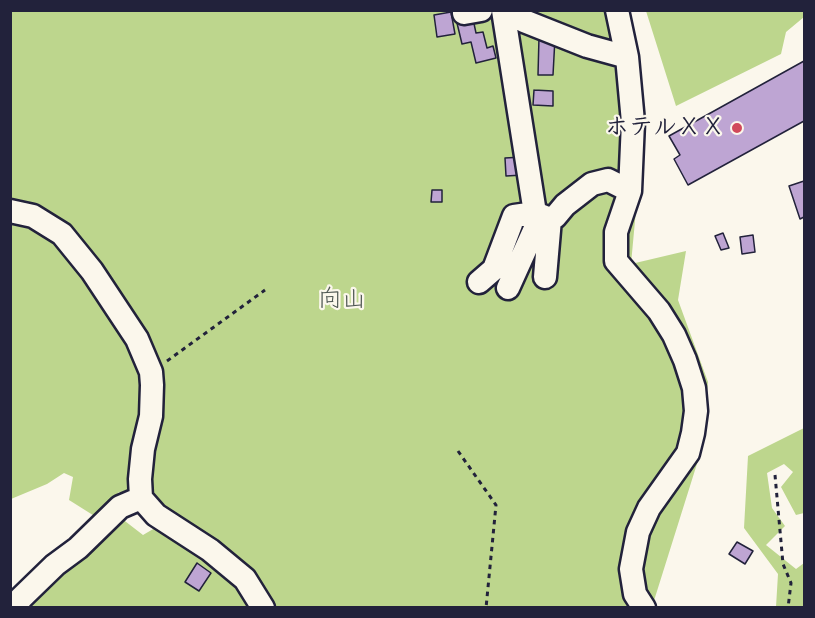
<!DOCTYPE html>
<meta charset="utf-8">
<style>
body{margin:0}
#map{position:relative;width:815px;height:618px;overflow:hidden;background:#fbf7ec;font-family:Caveat,sans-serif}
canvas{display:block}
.frame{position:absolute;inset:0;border:12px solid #22223b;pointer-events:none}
</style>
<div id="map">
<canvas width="815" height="618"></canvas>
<div class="frame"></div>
</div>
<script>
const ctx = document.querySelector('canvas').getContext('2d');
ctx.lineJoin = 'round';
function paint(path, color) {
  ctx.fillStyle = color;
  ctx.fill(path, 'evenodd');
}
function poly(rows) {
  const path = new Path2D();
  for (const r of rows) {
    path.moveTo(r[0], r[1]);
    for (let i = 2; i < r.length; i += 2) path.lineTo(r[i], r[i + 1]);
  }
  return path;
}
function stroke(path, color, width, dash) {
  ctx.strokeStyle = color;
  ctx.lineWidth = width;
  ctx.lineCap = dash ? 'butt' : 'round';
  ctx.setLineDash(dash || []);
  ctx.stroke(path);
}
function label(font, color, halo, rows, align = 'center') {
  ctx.font = font + ' Caveat,"Klee One",sans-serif';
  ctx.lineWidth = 4.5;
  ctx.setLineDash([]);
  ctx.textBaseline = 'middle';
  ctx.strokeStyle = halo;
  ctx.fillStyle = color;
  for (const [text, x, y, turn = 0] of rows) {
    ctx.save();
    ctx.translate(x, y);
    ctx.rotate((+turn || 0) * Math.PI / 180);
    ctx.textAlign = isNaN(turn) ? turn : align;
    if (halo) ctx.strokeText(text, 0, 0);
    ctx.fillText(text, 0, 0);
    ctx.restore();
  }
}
paint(poly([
 [804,10,804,17,786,32,781,54,676,106,646,11],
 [11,11,622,11,642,108,636,210,631,264,686,251,678,300,708,382,701,451,652,607,26,607,57,576,78,563,99,539,121,518,143,535,160,525,119,492,96,517,69,500,73,477,64,473,47,484,11,499],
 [804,428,804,513,796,515,781,487,793,472,784,464,767,473,772,508,785,526,766,545,796,569,804,563,804,607,776,607,778,574,744,528,748,456]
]), '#bdd68d');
const building = poly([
 [451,12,455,34,437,37,434,15,451,12],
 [473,19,476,33,483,32,487,48,493,46,496,58,476,63,471,42,462,44,457,23,473,19],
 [539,37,555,38,553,75,538,75,539,37],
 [804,61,804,121,688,185,674,159,680,155,669,136,804,61],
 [534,90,553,91,553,106,533,105,534,90],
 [522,157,523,175,506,176,505,158,522,157],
 [804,181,804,217,800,219,789,186,804,181],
 [432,190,442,190,442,202,431,202,432,190],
 [723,233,729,248,721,250,715,236,723,233],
 [753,235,755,252,742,254,740,237,753,235],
 [737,542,753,551,745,564,729,554,737,542],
 [197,563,211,573,199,591,185,582,197,563]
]);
paint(building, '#bea5d3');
stroke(building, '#22223b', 1.5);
const minor = poly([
 [507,10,524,21,587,46,627,57],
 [617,10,627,57,633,122,630,191,616,232,616,261,659,311,674,335,685,360,694,388,696,411,693,433,688,453,649,508,638,532,631,569,635,594,644,608],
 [464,13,481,10],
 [10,211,33,216,62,234,92,271,137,339,151,372,152,385,151,416,143,449,140,479,141,498,156,515,210,550,245,579,263,608],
 [550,219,555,217,565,205,592,184,608,180,630,191],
 [479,282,494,269,514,216,535,213,503,10],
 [508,288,537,224,535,213,550,219,545,277],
 [15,608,21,598,55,565,78,548,120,507,141,498]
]);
stroke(minor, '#22223b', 27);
stroke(poly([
 [167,361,265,290],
 [458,451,496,505,486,608],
 [775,475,783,564,791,583,788,608]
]), '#22223b', 3, [4.5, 4.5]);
stroke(minor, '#fbf7ec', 22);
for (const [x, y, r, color] of [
 [737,128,6,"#d1495b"]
]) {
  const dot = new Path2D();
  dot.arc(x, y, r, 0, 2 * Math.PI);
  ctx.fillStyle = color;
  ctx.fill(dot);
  stroke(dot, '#fbf7ec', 2);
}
label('bold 24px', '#22223b', '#fbf7ec', [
 ["ホテルＸＸ",725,128]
], 'right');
label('24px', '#505854', '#fbf7ec', [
 ["向山",342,300]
]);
</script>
